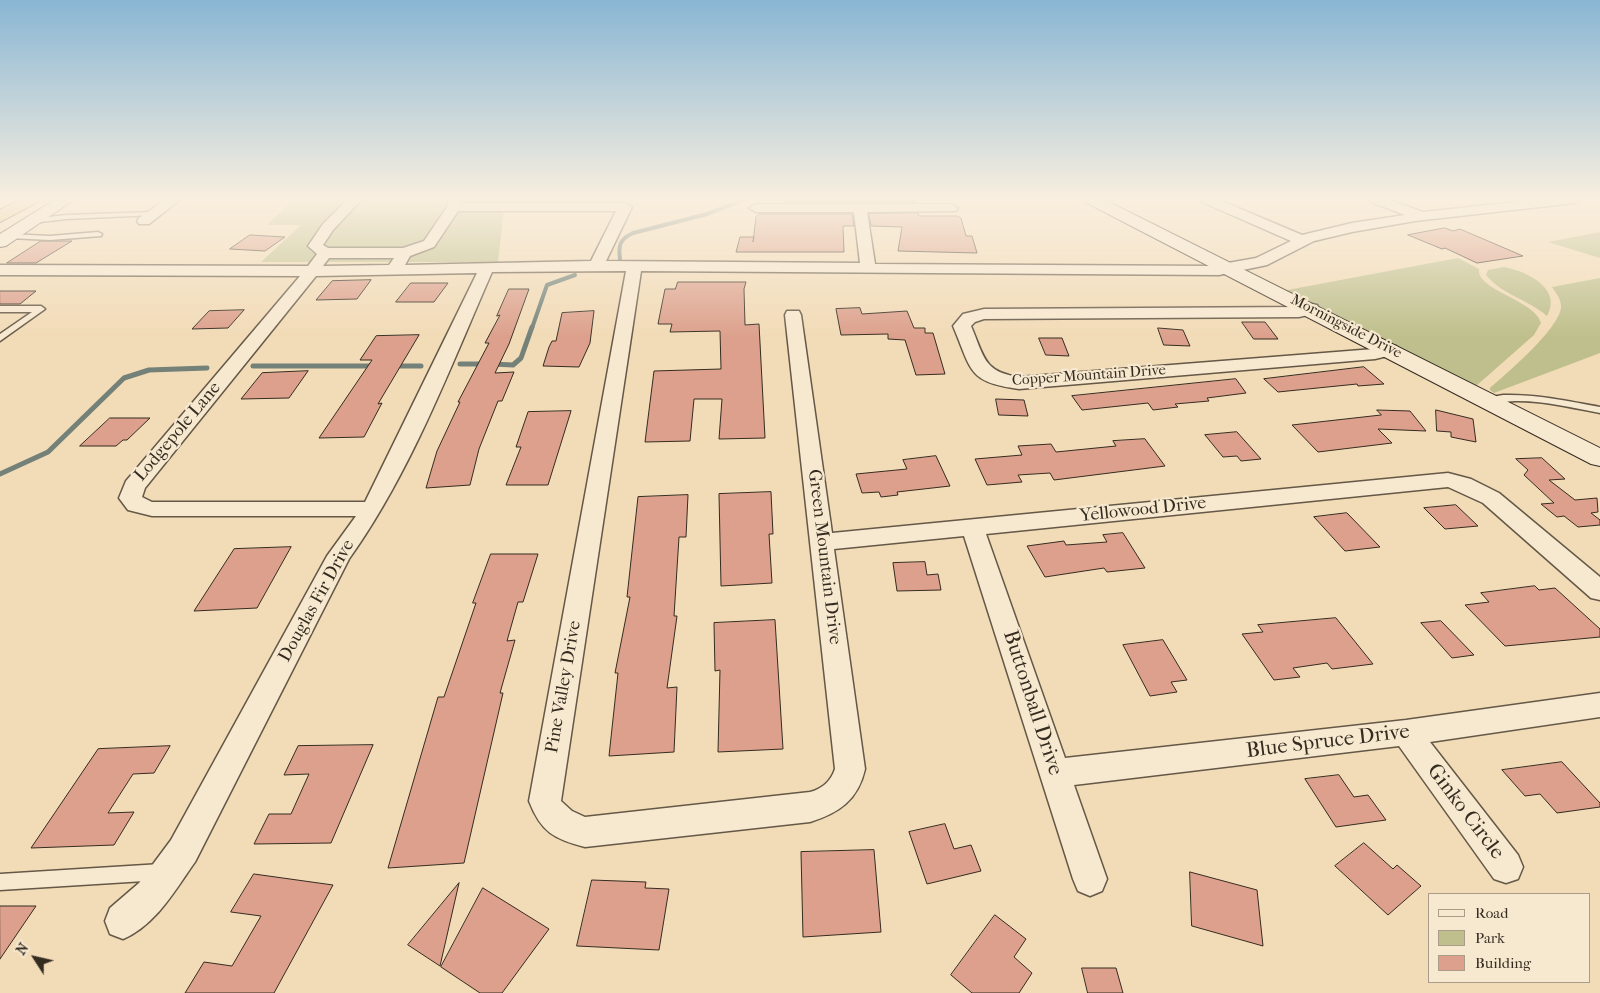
<!DOCTYPE html>
<html>
<head>
<meta charset="utf-8">
<style>
	body { margin:0 }
	#map { position:relative; width:1600px; height:993px; overflow:hidden; background:#f2dbb7; font-family:"IM FELL French Canon",serif }
	canvas { display:block }
	.legend { position:absolute; left:1428px; top:893px; width:162px; height:90px; box-sizing:border-box; background:#f7e8d0; border:1px solid #a99d8a; margin:0; padding:6px 9px; list-style:none; font-size:15px; color:#352c20 }
	.legend li { display:flex; align-items:center; gap:10px; height:25px }
	.legend b { width:25px; border:1px solid #a99d8a }
	.north { position:absolute; left:10px; top:933px; width:50px; height:50px; -webkit-text-stroke:4px #f7e8d0; paint-order:stroke; rotate:305deg; font-size:14px; font-weight:700; line-height:20px; text-align:center; color:#352c20 }
	.north::after { content:''; display:block; margin:auto; width:18px; height:22px; background:#352c20; clip-path:polygon(50% 0,100% 100%,50% 72%,0 100%) }
</style>
</head>
<body>
<div id="map">
<canvas width="1600" height="993"></canvas>
<ul class="legend">
<li><b style="height:6px;background:#f7e8d0"></b>Road</li>
<li><b style="height:14px;background:#bebf8c"></b>Park</li>
<li><b style="height:14px;background:#dca08c"></b>Building</li>
</ul>
<div class="north">N</div>
</div>
<script>
const c = document.querySelector('canvas').getContext('2d');
c.lineJoin = 'round';
function fillPath(path, color) { c.fillStyle = color; c.fill(path, 'evenodd'); }
function trace(path, color, width, dash) { c.strokeStyle = color; c.lineWidth = width; c.lineCap = dash ? 'butt' : 'round'; c.setLineDash(dash || []); c.stroke(path); }
function drawText(font, color, halo, rows, align = 'center') {
  c.font = font + ' "IM FELL French Canon",serif'; c.lineWidth = 4.5; c.setLineDash([]); c.textBaseline = 'middle'; c.strokeStyle = halo; c.fillStyle = color; for (const [text, x, y, turn = 0] of rows) {
    c.save(); c.translate(x, y); c.rotate((+turn || 0) * Math.PI / 180); c.textAlign = isNaN(turn) ? turn : align; if (halo) c.strokeText(text, 0, 0); c.fillText(text, 0, 0); c.restore();
  }
}
fillPath(new Path2D(`
	M294,199H505L498,262H261L301,225H267Z
	M1600,232V258L1548,242Z
	M1458,258L1479,269C1476,290 1535,300 1541,323L1534,335L1476,386L1282,291Z
	M1504,267C1527,271 1563,289 1547,316C1529,300 1501,294 1486,275L1488,270Z
	M1600,278V353L1494,393L1490,390V388C1506,374 1563,326 1561,305C1560,298 1556,293 1552,287Z`), '#bebf8c');
trace(new Path2D(`
	M620,259C618,245 620,239 633,233L707,214L746,199
	M532,328L547,285L575,275`), '#738179', 4);
trace(new Path2D(`
	M460,364H484
	M493,364L513,365L521,358L532,327
	M253,366H376
	M395,366H421
	M0,474L48,452L124,378L149,370L207,368`), '#738179', 5);
const building = new Path2D(`
	M786,199H915L916,202H786Z
	M918,213L919,216H957L961,218L966,236H972L977,253L898,251L902,227L871,226L869,214Z
	M759,214H852L854,226H843L844,252H736L740,237H754L753,242L756,217Z
	M1445,228L1453,231L1460,229L1523,256L1477,263L1445,248L1442,249L1408,235Z
	M250,235L285,237L265,251L230,249Z
	M41,241H72L36,263H7Z
	M371,280L357,299L316,300L332,281Z
	M678,282H746L744,289L745,325L759,324L765,438L719,439L722,399H694L690,441L645,442L654,371L721,369L720,331L670,332L672,324H658L665,289H675Z
	M411,283H448L434,302H396Z
	M509,289H529L509,344L495,373L514,372L502,401H498L479,449L470,485L426,488L437,451L460,402H458L489,343H485L500,315L497,316Z
	M0,291H36L20,304H0Z
	M860,308L862,314L907,311L914,328H925V333H933L945,374L916,375L905,340L888,339V334L841,335L836,309Z
	M244,310L228,328L192,329L209,311Z
	M594,311L590,343L579,367L543,366L549,347L552,341H556L562,313Z
	M1242,322H1265L1278,339H1254Z
	M1158,328L1183,330L1190,346L1164,345Z
	M419,335L378,404L382,403L364,437L319,438L372,360H360L376,336Z
	M1039,338H1062L1069,356L1046,355Z
	M1364,367L1384,384L1358,386L1357,384L1278,392L1264,379Z
	M308,371L289,398L241,399L262,373Z
	M1236,379L1246,393L1207,398L1209,401L1175,404L1178,407L1153,410L1148,403L1082,410L1072,396Z
	M996,399L1024,400L1028,416L999,415Z
	M1377,410L1410,411L1426,431L1378,429L1392,443L1318,452L1292,425L1381,415Z
	M1436,410L1473,419L1476,442L1451,437V432L1437,431Z
	M571,411L548,485H506L521,447H516L528,412Z
	M110,418H150L127,440H123L116,446H80Z
	M1237,432L1261,459L1241,461L1237,456L1223,457L1205,435Z
	M1145,439L1165,466L1054,480L1050,473L1018,475L1022,482L987,485L975,459L1022,455L1018,446L1051,444L1056,452L1116,446L1113,441Z
	M936,456L950,486L897,492L898,495L881,497L879,492L862,493L856,474L907,469L903,460Z
	M1542,458L1565,479L1549,480L1575,500L1597,498L1598,512L1591,513L1600,520V525L1578,527L1564,516L1557,517L1541,504L1554,503L1524,475L1528,470L1516,459Z
	M771,492L773,534H769L772,583L721,586L719,494Z
	M688,495L686,537H679L674,616H677L667,688L677,687L674,752L609,756L618,673H615L630,597H627L638,497Z
	M1456,505L1478,526L1445,529L1424,508Z
	M1347,513L1380,547L1345,551L1314,517Z
	M1123,533L1145,568L1107,572L1104,568L1045,577L1027,546L1064,541L1066,545L1107,542L1103,535Z
	M291,547L257,608L194,611L234,549Z
	M491,554H538L523,602H518L507,641L515,640L500,693H503L464,863L388,868L438,697H444L476,603H473Z
	M925,562L927,575L938,574L941,590L897,591L893,563Z
	M1535,586L1539,590L1555,588L1600,629V637L1505,646L1465,605L1489,602L1481,593Z
	M1336,618L1373,664L1332,669L1327,663L1293,668L1300,677L1274,680L1242,634L1263,632L1258,625Z
	M775,620L783,749L718,752L720,670L715,671L714,623Z
	M1441,621L1474,655L1452,658L1421,623Z
	M1163,640L1187,680L1171,682L1177,692L1150,696L1123,645Z
	M373,745L331,843L254,844L269,814H291L309,774L284,775L298,746Z
	M170,746L154,773L133,774L108,813L134,812L114,845L31,848L98,749Z
	M1562,762L1600,803V807L1557,813L1540,794L1525,796L1502,770Z
	M1339,775L1354,797L1368,795L1386,820L1336,827L1305,779Z
	M945,824L954,849L971,845L981,871L927,884L909,832Z
	M1364,843L1393,869L1397,865L1421,886L1388,915L1335,866Z
	M874,850L881,932L803,937L801,852Z
	M1190,872L1257,890L1263,946L1192,926Z
	M254,874L333,885L274,993H185L204,962L232,966L261,916L231,912Z
	M592,880L646,882L645,888L669,889L659,950L577,946Z
	M459,883L440,966L408,945Z
	M483,888L549,929L502,993H480L441,967Z
	M0,906H36L0,959Z
	M995,915L1026,939L1014,957L1032,973L1019,993H972L951,975Z
	M1082,968H1116L1123,993H1088Z`);
fillPath(building, '#dca08c');
trace(building, '#352c20', 1);
const lane = new Path2D(`
	M153,212L155,213V215L66,219L32,223L28,221L32,219L66,215Z
	M98,232L102,234L101,236L50,240L9,238L5,236L9,234L50,236Z
	M0,306H41L45,309L0,341V334L32,312H0Z
	M1503,395C1536,394 1568,401 1600,407V413C1573,408 1546,401 1518,401C1509,400 1491,406 1484,400L1486,398Z
	M161,864L167,866L170,872L167,878L161,880L0,890V874Z`);
const street = new Path2D(`
	M166,199H181L149,224H139L137,221L139,218Z
	M348,199H362L333,230L323,245L328,248H403L424,241L447,207L449,199H461V203H625L632,207L606,261L860,263L854,212H756L749,208L756,204H951L958,208L956,211L867,212L875,264L1211,266L1256,258L1291,241L1202,202L1201,199H1217L1302,235L1352,223L1405,215L1371,202L1370,199H1387L1423,212L1543,199H1582L1575,203L1415,221L1352,232L1314,241L1267,265L1219,275L641,271L561,801L572,811L585,817L810,792C822,789 831,781 835,769L785,315L787,311H799L801,315L832,533L1448,473L1471,479L1499,493L1600,577V600L1591,598L1483,503L1448,487L986,534L1065,758L1406,720L1600,693V717L1430,742L1518,855L1523,867L1518,879L1506,883L1494,879L1399,746L1074,785L1107,879L1102,891L1090,896L1078,891L1073,879L964,536L834,549L865,769C858,800 839,813 810,822L585,847C554,839 541,832 529,801L626,271L492,272C449,370 411,472 349,559L195,862C175,890 156,925 123,939L110,934L105,921L110,908L139,883L171,840L327,556L356,516H152L128,510L119,498L126,481L300,276L0,275V265L308,266L317,254L308,246L323,224ZM458,211H616L591,261L405,265L410,256L434,247ZM329,258H394L389,265L323,266ZM477,273L365,502H152L142,497L145,488L316,276Z
	M1311,304L1317,305L1319,309L1317,313L1299,317L984,319L975,322L971,326C984,356 983,372 1019,377L1374,349L1390,345L1396,346L1399,350L1396,354L1375,359L1019,389C967,382 972,370 953,326L963,314L984,309L1299,307Z`);
const secondary = new Path2D(`
	M56,199H75L6,246L0,247V234Z
	M1083,199H1103L1600,448V466L1591,464L1085,202Z`);
const highway = new Path2D(`
	M21,199H40L38,202L0,222V210Z`);
trace(lane, '#645846', 3);
trace(street, '#645846', 3);
trace(secondary, '#352c20', 2);
trace(highway, '#352c20', 2);
fillPath(lane, '#f7e8d0');
fillPath(street, '#f7e8d0');
fillPath(secondary, '#f7e8d0');
fillPath(highway, '#e9be7c');
const sky = c.createLinearGradient(0, 0, 0, 338);
sky.addColorStop(0, '#89b6d4');
sky.addColorStop(0.59, '#f9efdf');
sky.addColorStop(1, '#f9efdf00');
c.fillStyle = sky;
c.fillRect(0, 0, 1600, 338);
drawText('15px', '#352c20', '#f7e8d0', [
	["Morningside Drive",1346,327,27],
	["Copper Mountain Drive",1089,376,-4]
]);
drawText('18px', '#352c20', '#f7e8d0', [
	["Lodgepole Lane",178,432,-50],
	["Yellowood Drive",1143,510,-6],
	["Green Mountain Drive",824,557,83],
	["Douglas Fir Drive",317,601,-61],
	["Pine Valley Drive",564,687,-80]
]);
drawText('21px', '#352c20', '#f7e8d0', [
	["Buttonball Drive",1032,703,72],
	["Blue Spruce Drive",1328,742,-7],
	["Ginko Circle",1465,812,53]
]);
</script>
</body>
</html>
